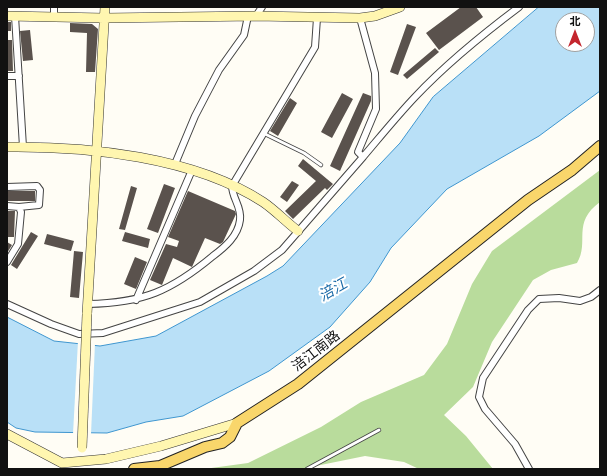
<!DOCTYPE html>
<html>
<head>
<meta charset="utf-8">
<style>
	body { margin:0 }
	#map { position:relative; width:607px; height:476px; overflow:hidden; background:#fffdf5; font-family:"Playfair Display","Noto Sans SC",serif }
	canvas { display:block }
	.frame { position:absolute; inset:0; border:8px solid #111; pointer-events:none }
	.north { position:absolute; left:555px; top:12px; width:40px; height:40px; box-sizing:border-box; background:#fff; border:1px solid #a0a0a0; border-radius:50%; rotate:0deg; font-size:11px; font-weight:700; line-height:16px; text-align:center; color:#111 }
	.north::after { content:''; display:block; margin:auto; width:14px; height:18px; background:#c4262e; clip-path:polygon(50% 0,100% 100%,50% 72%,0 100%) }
</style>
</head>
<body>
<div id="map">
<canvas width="607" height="476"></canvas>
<div class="frame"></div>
<div class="north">北</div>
</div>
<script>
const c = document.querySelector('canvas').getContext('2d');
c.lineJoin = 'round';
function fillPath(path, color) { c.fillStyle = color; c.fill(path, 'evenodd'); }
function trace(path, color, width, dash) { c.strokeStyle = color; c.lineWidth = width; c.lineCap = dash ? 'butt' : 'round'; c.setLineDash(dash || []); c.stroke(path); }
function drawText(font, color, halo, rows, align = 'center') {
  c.font = font + ' "Playfair Display","Noto Sans SC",serif'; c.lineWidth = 4; c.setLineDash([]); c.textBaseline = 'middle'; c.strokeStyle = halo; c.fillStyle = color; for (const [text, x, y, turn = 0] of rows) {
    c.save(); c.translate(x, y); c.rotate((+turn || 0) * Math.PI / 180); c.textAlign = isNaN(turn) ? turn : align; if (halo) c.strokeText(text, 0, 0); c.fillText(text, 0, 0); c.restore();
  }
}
fillPath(new Path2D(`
	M600,170V202C571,223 590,242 577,263L551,270L533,280L492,342L473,387L444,415L466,436L493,469H419L404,462L365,456L301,469H204L248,463L321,427L361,402L424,375L447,344L472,284L492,251Z`), '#b9dc9c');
const water = new Path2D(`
	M539,7H600V91L539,136L447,189L391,248L370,282L330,327L269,371L183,416L146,422L107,433L35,432L16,428L7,422V317L54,341L100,346L156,336L267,276L283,266L400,143L433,97ZM563,20H587V44H563Z`);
fillPath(water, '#b9e0f7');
trace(water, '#3f96cf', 1);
fillPath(new Path2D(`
	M78,341L95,343L91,434H73Z`), '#fffdf5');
fillPath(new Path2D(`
	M461,7H476L483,17L439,50L426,33Z
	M7,22H11V31H7Z
	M70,23L92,24L98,29L95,72H86L87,33L70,32Z
	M407,24L416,27L398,75L390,72Z
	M30,30L33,60L23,61L20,31Z
	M7,40H12L13,71H7Z
	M435,48L439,52L407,79L403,75Z
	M342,93L353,99L332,138L321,132Z
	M363,93L371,96V101L340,171L330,166Z
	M290,98L297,103L278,136L270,131Z
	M303,159L333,184L327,190L325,188L293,219L285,211L316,181L298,166Z
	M292,181L299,185L287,202L280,197Z
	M164,184L175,188L158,233L147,229Z
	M131,186L137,188L125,230L119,229Z
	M7,191H35V201H7Z
	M188,191L235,211L236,214L223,242L220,244L205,238L192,267L173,258L162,285L150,280L166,244L177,247L179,241L168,237Z
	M7,211H15L14,237H7Z
	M31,232L38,236L17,269L11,265Z
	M125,232L150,239L148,248L122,241Z
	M47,234L74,241L71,251L44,244Z
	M7,242L12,245L7,253Z
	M74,251L83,252L79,298L70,297Z
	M135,257L147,262L136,289L124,284Z`), '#5a524d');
const lane = new Path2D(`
	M263,133L304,153L321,165
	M307,469L379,430`);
const street = new Path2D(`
	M15,16L23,147
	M256,16L262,7
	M54,17V7
	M7,76H19
	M363,157C380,137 397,116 415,97C446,64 483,34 519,7
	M175,164L195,116L219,70L244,35L248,16
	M7,187L37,186L40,190L39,205L19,207
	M7,206L19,207L21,212L18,244L7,262
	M136,300L192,170
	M7,304L51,324L79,334L103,333L200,302L254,271L282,250L363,157L358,152L376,109L375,73L360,18
	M88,304C143,303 171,291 213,256C225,247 238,236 240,220C242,207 232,198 232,186L315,47L317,18
	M529,469L515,444L485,409L479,397L483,378L528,310L539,299L559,298L580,301L591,297L600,290`);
const secondary = new Path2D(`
	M7,16L104,18L256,16L360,18L375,16L400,7
	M7,147C88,146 194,157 263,202C275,210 286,222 298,231
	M87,314L105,7
	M7,434L62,463L106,459L161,446L237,423`);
const primary = new Path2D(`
	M134,469L160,466L205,447L222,443L230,437L237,423L298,384L528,200L572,170L600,146`);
trace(lane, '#444', 4.5);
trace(street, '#444', 8);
trace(secondary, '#333', 10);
trace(primary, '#222', 12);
trace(lane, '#fff', 3);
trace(street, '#fff', 6);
trace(secondary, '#fff6b0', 9);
trace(primary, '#f9d66b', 10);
const secondaryBridge = new Path2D(`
	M82,448L87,314`);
trace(secondaryBridge, '#333', 10, []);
trace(secondaryBridge, '#fff6b0', 9);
drawText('14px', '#111', '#fff', [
	["涪江南路",316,351,-38]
]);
drawText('italic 15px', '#1768a6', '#fff', [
	["涪江",333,290,-30]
]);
</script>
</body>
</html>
